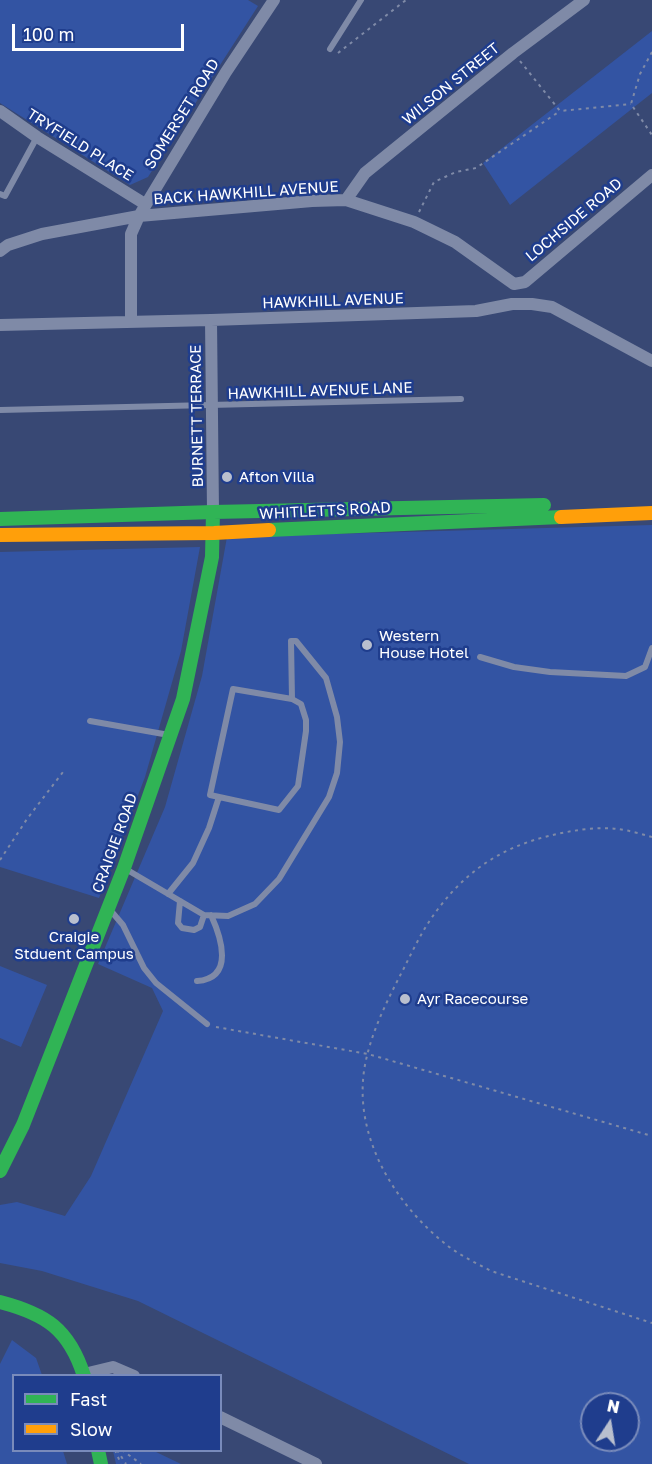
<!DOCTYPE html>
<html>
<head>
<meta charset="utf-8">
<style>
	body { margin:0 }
	#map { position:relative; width:652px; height:1464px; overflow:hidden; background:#384874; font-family:"Golos Text",sans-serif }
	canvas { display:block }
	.legend { position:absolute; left:12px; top:1374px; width:210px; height:78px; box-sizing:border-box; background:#1f3d8d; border:2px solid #798bbb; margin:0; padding:8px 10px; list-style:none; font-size:18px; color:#fff }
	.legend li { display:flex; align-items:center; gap:12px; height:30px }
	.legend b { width:30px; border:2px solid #798bbb }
	.north { position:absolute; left:580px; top:1392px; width:60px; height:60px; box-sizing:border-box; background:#1f3d8d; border:2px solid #798bbb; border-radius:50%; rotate:12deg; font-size:16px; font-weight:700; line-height:24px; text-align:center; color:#fff }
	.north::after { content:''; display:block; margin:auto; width:21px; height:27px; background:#b9bfce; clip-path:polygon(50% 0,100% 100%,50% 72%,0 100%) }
	.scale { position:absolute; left:12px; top:24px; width:172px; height:27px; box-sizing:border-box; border:3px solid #fff; border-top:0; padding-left:8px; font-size:18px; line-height:21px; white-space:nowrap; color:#fff; -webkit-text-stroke:4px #1f3d8d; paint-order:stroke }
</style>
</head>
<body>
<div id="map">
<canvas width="652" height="1464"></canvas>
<ul class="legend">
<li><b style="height:8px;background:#30b455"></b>Fast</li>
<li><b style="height:8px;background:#ff9f0a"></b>Slow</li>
</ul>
<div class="north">N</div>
<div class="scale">100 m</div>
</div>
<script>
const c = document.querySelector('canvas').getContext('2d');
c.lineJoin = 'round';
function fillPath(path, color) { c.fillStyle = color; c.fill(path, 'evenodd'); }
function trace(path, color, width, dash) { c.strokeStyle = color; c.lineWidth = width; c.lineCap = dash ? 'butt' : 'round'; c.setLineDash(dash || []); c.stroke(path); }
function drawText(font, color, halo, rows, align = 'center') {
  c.font = font + ' "Golos Text",sans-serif'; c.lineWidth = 5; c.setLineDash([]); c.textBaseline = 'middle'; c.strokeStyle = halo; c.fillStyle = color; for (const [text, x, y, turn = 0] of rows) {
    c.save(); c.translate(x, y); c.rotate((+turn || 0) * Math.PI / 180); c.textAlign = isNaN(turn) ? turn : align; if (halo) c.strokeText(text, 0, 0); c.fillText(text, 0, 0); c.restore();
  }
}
fillPath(new Path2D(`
	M0,0H248L258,6L148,177L130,185L0,103Z
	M652,31V93L510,205L483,163Z
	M652,525V1464H469L138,1301L42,1271L0,1263V1205L17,1202L65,1216L91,1176L163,1011L152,988L98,964L165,807L202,676L227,537ZM592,1404H628V1440H592Z
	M200,547L181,651L145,777L99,898L0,867V552Z
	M0,966L47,985L21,1047L0,1038Z
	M12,1340L36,1358L42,1375L14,1376V1450L63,1451L67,1464H0V1364Z
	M113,1451H154L181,1464H116Z`), '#3354a3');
trace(new Path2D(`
	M652,52L640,74L631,104L652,135
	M338,53L406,0
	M520,61L560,111L631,104
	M419,212L434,182L456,172L476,168L560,111
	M652,837C641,834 628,830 617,829C601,827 583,829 567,832C512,842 472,864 438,909C424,927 414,948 404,968C389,997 373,1028 366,1060C350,1132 393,1203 448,1246C461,1256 476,1263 491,1271L652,1323
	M0,860L27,819L63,772
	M216,1027L368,1054L652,1136
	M115,1450L121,1464
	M117,1450L126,1464
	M122,1450L141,1464`), '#7f8aa7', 2, [3, 4.5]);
trace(new Path2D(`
	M330,49L361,0
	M0,194L5,196L37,137
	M0,410L461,399
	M480,657L514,667L550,672L626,676L645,667L652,648
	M233,689L292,699L301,704L306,720V731L298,786L279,810L210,795Z
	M90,721L169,735
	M124,868L204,915L228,916L255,904L279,879L329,797L337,773L340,742L337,717L326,678L296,641H291L292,699
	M168,894L193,863L209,828L219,797
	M180,901L178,923L182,928L194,930L200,927L204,915
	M111,911L123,925L144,968L156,983L207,1024
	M197,981C235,978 221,937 211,915`), '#7f8aa7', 6);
trace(new Path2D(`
	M0,111L37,137L145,204
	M346,200L365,173L513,53L584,0
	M0,251L8,245L42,234L139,216L312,201L346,200L414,222L455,242L514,284L525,282L652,175
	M211,320L213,512
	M131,322V234L139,216L226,72L274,0
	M0,325L211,320L476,311L512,304H532L552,307L652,361
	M84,1374L113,1367L134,1376
	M220,1417L316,1464`), '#7f8aa7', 12);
trace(new Path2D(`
	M0,519L213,512L544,505
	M269,530L561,517
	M0,1171L23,1125L124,868L183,699L212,557L213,512
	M0,1302C46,1314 69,1329 84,1376
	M98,1450L101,1464`), '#30b455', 14);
trace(new Path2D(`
	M561,517L652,513
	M0,535L214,533L269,530`), '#ff9f0a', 14);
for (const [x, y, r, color] of [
	[227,477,6,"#b9bfce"],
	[367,645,6,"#b9bfce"],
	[74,919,6,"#b9bfce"],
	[405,999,6,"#b9bfce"]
]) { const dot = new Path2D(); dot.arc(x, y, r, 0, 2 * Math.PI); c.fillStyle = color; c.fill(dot); trace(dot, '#1f3d8d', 2); }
drawText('15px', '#fff', '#1f3d8d', [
	["WILSON STREET",451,84,-39],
	["SOMERSET ROAD",182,114,-58],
	["TRYFIELD PLACE",80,145,32],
	["BACK HAWKHILL AVENUE",246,193,-4],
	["LOCHSIDE ROAD",574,220,-40],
	["HAWKHILL AVENUE",333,301,-2],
	["HAWKHILL AVENUE LANE",320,391,-2],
	["BURNETT TERRACE",197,416,-91],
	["WHITLETTS ROAD",325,511,-3],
	["CRAIGIE ROAD",115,843,-70]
]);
drawText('15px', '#fff', '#1f3d8d', [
	["Afton Villa",239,477],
	["Western",379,636],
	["House Hotel",379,653],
	["Craigie",74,937,"center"],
	["Stduent Campus",74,954,"center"],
	["Ayr Racecourse",417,999]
], 'left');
</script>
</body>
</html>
